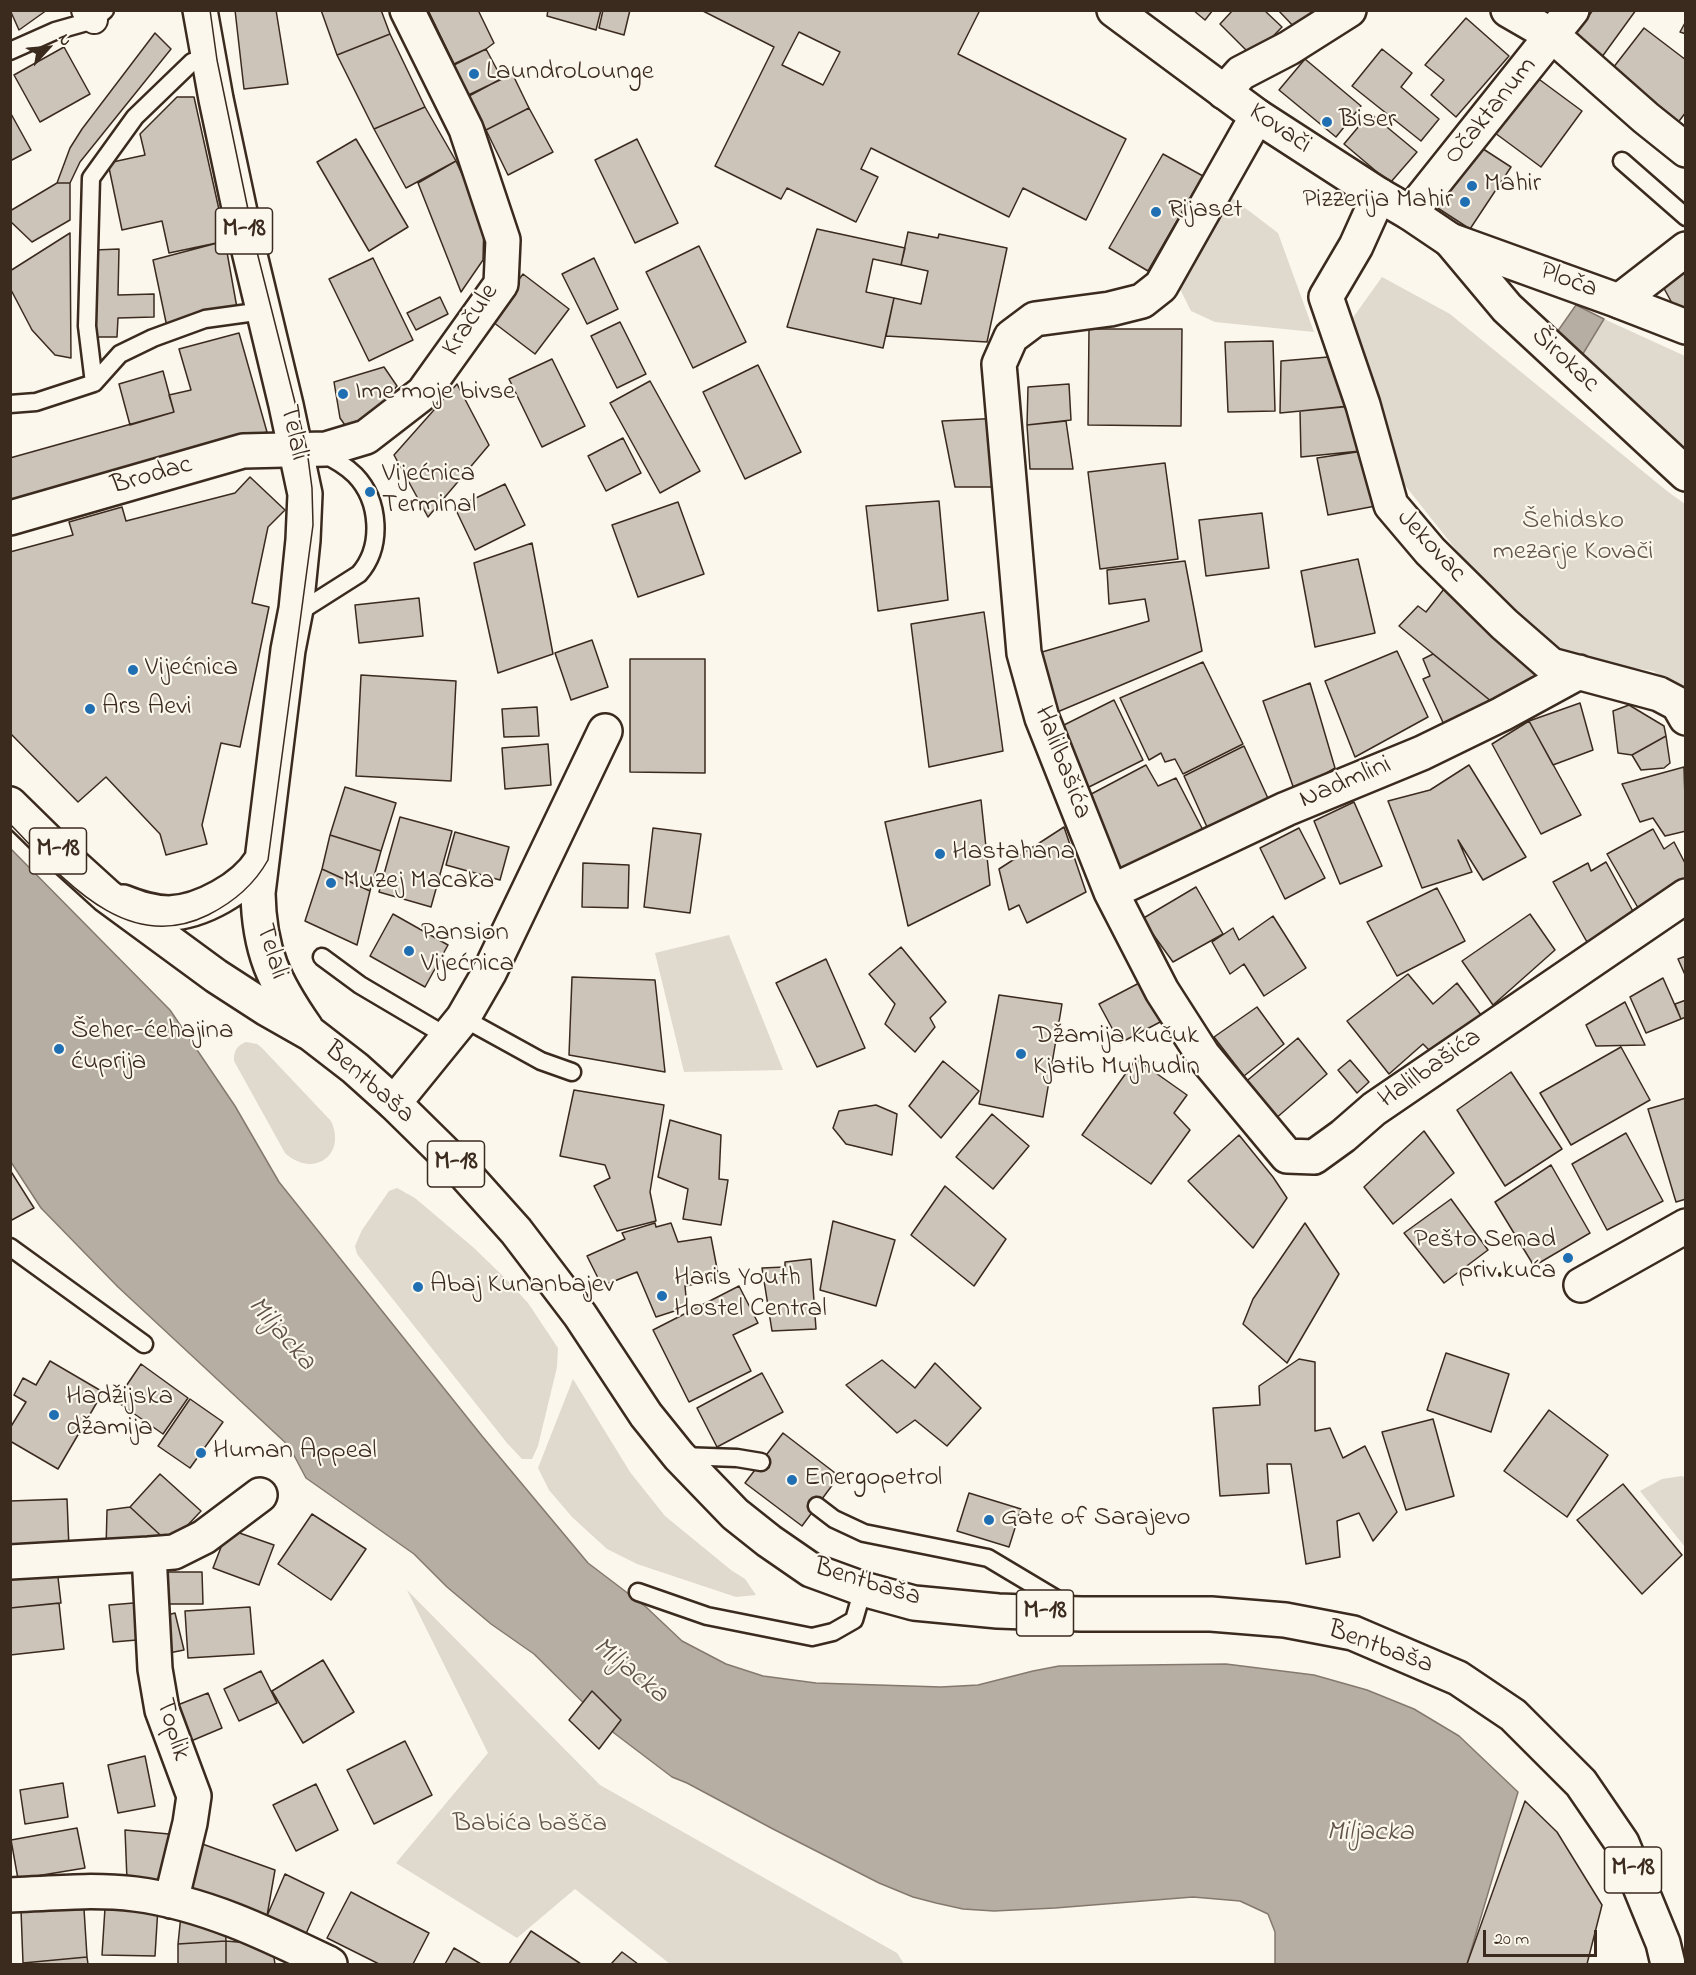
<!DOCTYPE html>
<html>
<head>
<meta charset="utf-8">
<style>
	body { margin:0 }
	#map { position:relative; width:1696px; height:1975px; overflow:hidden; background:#fbf7ec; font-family:"Indie Flower",sans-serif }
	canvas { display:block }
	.frame { position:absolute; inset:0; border:12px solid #3b2a1e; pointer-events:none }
	.north { position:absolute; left:18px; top:18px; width:60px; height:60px; -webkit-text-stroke:4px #fbf7ec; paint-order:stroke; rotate:64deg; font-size:16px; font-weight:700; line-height:24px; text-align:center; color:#3b2a1e }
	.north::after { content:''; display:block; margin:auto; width:21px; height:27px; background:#3b2a1e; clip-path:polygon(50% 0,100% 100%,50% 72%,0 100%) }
	.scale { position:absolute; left:1483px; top:1930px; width:114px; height:27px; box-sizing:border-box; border:3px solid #3b2a1e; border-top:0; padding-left:8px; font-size:18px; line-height:21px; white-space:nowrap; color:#3b2a1e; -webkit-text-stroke:4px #fbf7ec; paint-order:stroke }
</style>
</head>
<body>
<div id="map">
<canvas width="1696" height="1975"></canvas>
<div class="frame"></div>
<div class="north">N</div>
<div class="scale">20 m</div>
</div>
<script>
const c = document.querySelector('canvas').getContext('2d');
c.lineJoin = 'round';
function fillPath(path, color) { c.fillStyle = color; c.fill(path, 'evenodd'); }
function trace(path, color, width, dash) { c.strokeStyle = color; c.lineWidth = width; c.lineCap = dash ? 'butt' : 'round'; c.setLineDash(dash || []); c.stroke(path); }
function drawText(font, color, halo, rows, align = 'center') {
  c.font = font + ' "Indie Flower",sans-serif'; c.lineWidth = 4.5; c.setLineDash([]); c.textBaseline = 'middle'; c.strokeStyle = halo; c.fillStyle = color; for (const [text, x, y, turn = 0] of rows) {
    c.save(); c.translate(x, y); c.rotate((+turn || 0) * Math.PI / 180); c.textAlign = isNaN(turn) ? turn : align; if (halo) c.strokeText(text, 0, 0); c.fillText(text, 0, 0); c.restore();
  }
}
fillPath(new Path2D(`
	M1223,191L1278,233L1314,332L1215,322L1191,311L1176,281Z
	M1382,277L1450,314L1667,491L1685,504V698L1679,686L1653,671L1574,659L1499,604L1400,479L1352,319Z
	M1604,319L1685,356V449L1581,357Z
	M729,935L783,1070L684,1072L655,953Z
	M246,1042L257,1044L262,1048L331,1121C347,1155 313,1179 285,1153L234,1061C234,1051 236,1046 246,1042Z
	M397,1188L415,1198L474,1248L508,1281L528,1303L558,1348L557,1367L538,1446L532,1459H522L507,1443L357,1254L355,1246L362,1230L389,1191Z
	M573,1379L630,1472L665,1516L731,1570L745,1579L756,1595L736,1597L637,1564L607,1549L572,1517L549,1490L538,1468Z
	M1682,1476L1685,1478V1547L1640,1491L1662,1479Z
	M407,1590L600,1785L897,1953L904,1964H670L575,1889L517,1938L396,1863L488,1753Z`), '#dfd9ce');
const water = new Path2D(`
	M1576,305L1604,319L1581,357L1555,335Z
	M10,848L170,1010L235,1106L279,1182L482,1436L588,1563L646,1607L682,1641L726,1664L763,1676L816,1683L941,1687L978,1685L1033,1671L1059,1666L1226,1664L1314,1675L1367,1690L1414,1709L1459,1736L1518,1792L1467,1964H1275V1932L1268,1914L1240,1901L1193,1897L1055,1908L994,1911L963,1909L936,1903L913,1897L879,1883L773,1829L687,1783L672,1777L614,1733L534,1654L491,1624L447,1587L414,1554L306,1478L289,1446L118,1287L41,1208L11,1162Z`);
fillPath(water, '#b6aea2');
trace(water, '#85796d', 1.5);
const building = new Path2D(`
	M10,10H47L19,30Z
	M235,10H276L288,84L244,89Z
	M321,10H381L390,34L337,55Z
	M428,10H478L494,43L486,49L454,64Z
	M548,10H601L596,30L547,16Z
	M603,10H630L624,35L599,28Z
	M701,10H980L958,54L1126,139L1086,220L1023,188L1009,217L871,148L861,169L878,177L856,222L787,188L781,199L715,166L774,47ZM799,32L840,52L823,85L782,65Z
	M1193,10H1213L1205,20Z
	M1233,10H1264L1282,27L1253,57L1220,24Z
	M1278,10H1316L1297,30Z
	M1593,10H1636L1599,61L1571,40Z
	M1466,18L1509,56L1456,117L1431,95L1444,80L1425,65Z
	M1686,21V34L1680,32Z
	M1644,28L1686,60V112L1673,129L1606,77Z
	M155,33L171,49L80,162L70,183H57L70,148L82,129Z
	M390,34L425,107L374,129L337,55Z
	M64,47L90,94L40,122L14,75Z
	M486,49L502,79L460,99L446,69Z
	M1382,49L1412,73L1401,87L1439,119L1421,141L1352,86Z
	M1305,59L1361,106L1336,137L1279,90Z
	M512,73L529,108L486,130L469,96Z
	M1536,77L1582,111L1541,167L1495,133Z
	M177,97H194L226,241L169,253L162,221L122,230L108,163L145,155L140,134Z
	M425,107L456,161L406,188L374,129Z
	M529,108L553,152L508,175L486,130Z
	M10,112L31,150L10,161Z
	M1370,113L1417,152L1390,183L1344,144Z
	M356,139L408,227L369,251L317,162Z
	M637,139L678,223L635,243L595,160Z
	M1474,143L1511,167L1470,229L1433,205Z
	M1163,154L1203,176L1148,271L1109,248Z
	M456,161L484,223L483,260L461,292L418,183Z
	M57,183H70V220L32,242L10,221V211Z
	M817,229L905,248L901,265L873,259L866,292L894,298L883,348L787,327Z
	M908,232L938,238L939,234L1007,248L987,342L886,336L894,298L921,304L928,271L901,265Z
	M70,233V234L71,358L55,355L32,330L10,288V271Z
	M225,241L237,308L167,327L153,260Z
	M699,246L746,342L693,368L646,272Z
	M119,249L118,295L154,294V317L118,318L117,337H93L94,250Z
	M373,258L413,340L369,361L329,279Z
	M594,258L618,309L587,324L562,274Z
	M1686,269V308L1672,303L1661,283Z
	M523,274L569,309L535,354L489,319Z
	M440,297L448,314L416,330L407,313Z
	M620,322L646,374L617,388L591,336Z
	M1089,329H1182L1181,426L1088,425Z
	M239,333L267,432L10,502V458L174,412L169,395L191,390L179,349Z
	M1273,341L1275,411L1228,412L1225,342Z
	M1340,356L1353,406L1280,413L1281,361Z
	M552,359L585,426L542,447L509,379Z
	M758,365L801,452L745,479L703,392Z
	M384,367L397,386L363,425L347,428L340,418L334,382Z
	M163,371L174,412L130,425L119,384Z
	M650,381L700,471L660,493L610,403Z
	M457,384L489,445L428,517L394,455Z
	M1069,384L1071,420L1027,425L1028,387Z
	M1359,405L1370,450L1301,457L1300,411Z
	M1002,418L1005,487H955L942,421Z
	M1066,421L1073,469H1030L1027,425Z
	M623,438L641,473L606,491L588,456Z
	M1370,450L1381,505L1328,515L1317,458Z
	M1165,463L1178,559L1100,569L1088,472Z
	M250,477L285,510L268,527L252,603L269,607L240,747L221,743L202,825L207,844L166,855L160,834L106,777L78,802L10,733V552L73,535L69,522L122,507L126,521L235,493Z
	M505,484L525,525L475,550L455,508Z
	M939,501L948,600L878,611L866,506Z
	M678,502L704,574L638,597L612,525Z
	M1262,513L1269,568L1206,576L1199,520Z
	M532,543L553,654L498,673L474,563Z
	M1358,559L1375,633L1315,647L1301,571Z
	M1185,561L1202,651L1055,713L1042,652L1149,621L1145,599L1109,604L1107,570Z
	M1451,580L1545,676L1497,706L1399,626L1418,606L1426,612Z
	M419,598L423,636L359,643L355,605Z
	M984,612L1003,751L929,767L911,624Z
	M592,640L608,687L571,700L555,653Z
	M1397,651L1428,717L1355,757L1325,681Z
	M1433,654L1497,706L1446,729L1423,679L1430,676L1423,659Z
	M630,659H705V773L630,772Z
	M1203,662L1243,744L1183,774L1175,759L1165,762L1161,753L1149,760L1120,698Z
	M361,675L456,681L451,781L356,776Z
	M1310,683L1335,768L1295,792L1263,701Z
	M1114,700L1143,760L1087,788L1060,727Z
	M1580,703L1593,750L1553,765L1529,721Z
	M1629,705L1664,726L1666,736L1632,755L1618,753L1613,711Z
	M537,707L539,736L504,737L502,709Z
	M1529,721L1581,815L1541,834L1492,744Z
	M1666,736L1670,763L1664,768L1641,770L1632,755Z
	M548,744L551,785L505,789L502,748Z
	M1244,746L1272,807L1212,838L1184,776Z
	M1146,765L1158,786L1176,778L1205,834L1116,880L1080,800Z
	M1469,765L1526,857L1483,880L1458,840L1472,872L1422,888L1388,801L1430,790Z
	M1684,767L1686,831L1665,836L1653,818L1640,822L1622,784Z
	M345,787L396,803L381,851L330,835Z
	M981,800L990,885L908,926L885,822Z
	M1354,802L1382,866L1340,884L1314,821Z
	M400,817L452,831L431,907L379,892Z
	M1064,827L1086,892L1027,923L1019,905L1009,910L999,869Z
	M653,828L701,834L690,913L644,907Z
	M1299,828L1325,878L1285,899L1260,848Z
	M1653,829L1664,849L1674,842L1686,865V887L1641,913L1607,854Z
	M455,832L509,847L500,880L446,865Z
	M330,835L381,851L370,891L322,869Z
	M1606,862L1635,915L1587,942L1553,882L1588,863L1591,871Z
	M583,863L629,865L628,908L582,907Z
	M322,869L370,891L357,945L305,921Z
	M1196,887L1223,934L1173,962L1142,919Z
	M1437,888L1465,941L1397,976L1367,922Z
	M393,914L448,945L425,987L370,956Z
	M1530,914L1555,950L1493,1005L1462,961Z
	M1273,916L1306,968L1264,996L1244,964L1230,974L1212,942L1233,928L1239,940Z
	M901,947L946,1002L930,1018L935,1027L915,1052L885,1024L895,1004L869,974Z
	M1686,956V977L1678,959Z
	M826,959L865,1048L817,1067L776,983Z
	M1408,974L1433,1004L1457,983L1481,1015L1433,1054L1423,1044L1389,1074L1347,1021Z
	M572,977L655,980L665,1072L569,1055Z
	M1663,978L1681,1019L1646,1033L1630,997Z
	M1143,981L1164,1020L1120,1043L1099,1004Z
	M999,995L1062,1004L1043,1117L979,1104Z
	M1686,1000V1017L1681,1019L1675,1004Z
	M1625,1002L1645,1045L1596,1046L1586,1025Z
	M1257,1007L1284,1044L1244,1076L1214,1037Z
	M1298,1038L1327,1074L1267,1126L1237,1089Z
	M1621,1047L1650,1100L1571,1145L1540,1093Z
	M1136,1059L1187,1095L1174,1113L1190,1130L1151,1184L1082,1135Z
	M1350,1060L1369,1082L1357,1093L1338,1070Z
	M943,1061L979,1091L941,1138L909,1106Z
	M1511,1072L1562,1149L1505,1186L1457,1110Z
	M574,1090L664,1105L650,1192L656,1221L617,1231L594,1186L610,1178L605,1165L560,1156Z
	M1686,1098V1199L1676,1202L1648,1109Z
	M876,1105L897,1114L892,1155L846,1144L833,1128L839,1111Z
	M992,1114L1029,1146L993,1189L956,1157Z
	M670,1120L721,1135L719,1179L728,1180L721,1225L683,1219L688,1189L658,1177Z
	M1424,1131L1454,1173L1393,1224L1364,1187Z
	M1626,1133L1663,1201L1607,1230L1572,1164Z
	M1239,1135L1273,1177L1287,1198L1253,1248L1188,1181Z
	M1551,1165L1590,1233L1534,1266L1495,1202Z
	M10,1170L34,1208L10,1221Z
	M945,1186L1006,1239L974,1286L911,1235Z
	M1451,1199L1488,1250L1444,1283L1404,1233Z
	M833,1221L895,1240L876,1306L820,1290Z
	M655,1223L656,1227L671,1223L678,1242L711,1237L719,1279L685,1286L687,1307L656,1317L637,1272L602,1286L587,1256L625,1239L622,1233Z
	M1305,1223L1339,1274L1287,1363L1243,1324L1253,1299Z
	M811,1259L816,1329L772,1331L762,1268L785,1267V1262Z
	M739,1286L758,1323L733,1335L751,1371L689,1402L653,1330Z
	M1446,1353L1509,1374L1491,1432L1427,1410Z
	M1299,1359L1315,1362V1431L1330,1428L1343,1458L1365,1446L1397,1512L1373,1541L1359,1513L1337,1521L1340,1557L1306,1564L1291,1464H1267L1269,1493L1220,1496L1213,1408L1260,1405L1259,1386Z
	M882,1360L915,1388L935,1363L981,1408L947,1446L915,1420L897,1433L846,1385Z
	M50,1361L103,1392L58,1469L10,1441V1428L26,1402L14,1395L23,1378L36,1385Z
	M141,1364L188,1398L163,1434L116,1401Z
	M762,1373L783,1412L717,1447L697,1408Z
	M190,1399L223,1422L190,1468L158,1446Z
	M1549,1410L1608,1455L1567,1517L1504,1471Z
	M1433,1419L1454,1496L1406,1510L1382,1432Z
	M783,1433L839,1476L802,1526L745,1483Z
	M160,1474L201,1511L170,1544L130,1507Z
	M1623,1484L1682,1555L1642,1594L1577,1520Z
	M969,1493L1021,1509L1009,1547L957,1531Z
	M67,1499L69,1548L10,1551V1501Z
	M130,1507L170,1544L106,1550L107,1510Z
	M312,1514L366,1549L331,1600L278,1564Z
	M228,1529L274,1545L259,1585L213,1568Z
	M57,1569L61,1603L10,1608V1573Z
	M166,1572H202L203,1604H166Z
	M146,1602L149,1639L113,1642L109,1605Z
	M59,1603L64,1649L10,1655V1608Z
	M250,1607L254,1654L188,1658L185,1611Z
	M175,1613L184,1650L164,1654L156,1618Z
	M323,1660L354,1712L303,1743L272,1691Z
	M261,1671L277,1703L239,1721L224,1689Z
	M592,1691L621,1720L599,1749L569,1720Z
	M208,1693L222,1728L184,1744L170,1708Z
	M405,1741L432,1795L374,1824L347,1770Z
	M145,1756L155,1806L118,1813L108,1765Z
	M63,1783L68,1817L25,1824L20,1790Z
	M316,1784L338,1830L296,1851L273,1805Z
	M1525,1801L1557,1832L1602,1905L1587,1964H1467Z
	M77,1828L85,1868L18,1879L11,1840Z
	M125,1830L180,1835L168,1882L127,1880Z
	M194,1841L275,1870L267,1916L183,1893Z
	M285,1874L324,1893L305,1936L267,1916Z
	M351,1892L429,1933L413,1964H379L327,1938Z
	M158,1907L155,1956L102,1955L105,1908Z
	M84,1909L87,1957L23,1963L21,1910Z
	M181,1915L225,1923L226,1941L178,1944Z
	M531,1931L581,1964H509Z
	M226,1941L272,1945L275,1964H226Z
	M226,1941V1964H178V1944Z
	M454,1948L481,1964H445Z
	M622,1952L638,1964H611Z
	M87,1957L88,1964H23V1963Z`);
fillPath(building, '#ccc4b9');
trace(building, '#3b2a1e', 1.5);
const service = new Path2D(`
	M10,51L55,31L94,20L105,10
	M1622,161L1686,217
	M94,383L87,326L91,178L135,117L192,62L208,56
	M10,404L36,402L94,383L120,354L153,338L205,319L263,311
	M296,614L359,574C383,547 380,501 355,475C345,465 332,458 319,452
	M322,957L360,985L448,1037
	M463,1018L541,1061L572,1072
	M10,1247L144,1344
	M681,1456L737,1458L761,1462
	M817,1506L834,1519L864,1533L988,1558L1070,1607
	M638,1592L707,1616L812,1637L833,1632L854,1620L863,1589`);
const pedestrian = new Path2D(`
	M85,10L94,20`);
const minor = new Path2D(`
	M1508,10L1553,36L1646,118L1686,150
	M1224,92L1241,73L1289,48L1349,10
	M1257,116L1161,286L1142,301L1110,309L1035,319L1011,337L999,364L1024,653L1042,718L1111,892L1162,991L1203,1055L1287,1156L1314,1157L1343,1136L1374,1109L1686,896
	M1379,195L1356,246L1326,297L1363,405L1391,505L1430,551L1504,624L1551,665L1659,694L1678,704L1686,718
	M1410,213L1572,10
	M1450,240L1507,308L1686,474
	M1619,301L1686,249
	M10,518L243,451L326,449L366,437L423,393L501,284L503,240L466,129L407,10
	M1111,892L1286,809L1422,753L1502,714L1579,672
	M394,1103L463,1018L489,973L605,731
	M1581,1285L1686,1226
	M10,1562L149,1554
	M10,1895C52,1893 94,1889 135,1894C205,1903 268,1934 330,1964
	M171,1901L190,1823L194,1796L162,1710L155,1669L149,1554L174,1552L204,1537L260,1495`);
const tertiary = new Path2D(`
	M1114,10L1257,116L1379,195L1410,213L1450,240L1619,301L1686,327`);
const primary = new Path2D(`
	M200,10L216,99L243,226L286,405L305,494L303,540L296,609L288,650L258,893C259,951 274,982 306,1028
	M10,804L64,857L107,896L216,976L267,1009L311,1034L355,1068L394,1103L456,1164L516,1231L580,1315L646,1415L679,1456L735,1514L769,1541L811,1570L863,1589L914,1603L998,1611L1081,1614H1211L1285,1620L1353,1633L1458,1678L1513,1715L1581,1783L1622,1843L1663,1943L1668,1964
	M123,902C138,908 152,913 169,913C201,912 244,888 261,861`);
trace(service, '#3b2a1e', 21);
trace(pedestrian, '#3b2a1e', 30);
trace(minor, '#3b2a1e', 38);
trace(tertiary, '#3b2a1e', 38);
trace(primary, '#3b2a1e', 38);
trace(service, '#fbf7ec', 16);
trace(pedestrian, '#fbf7ec', 26);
trace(minor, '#fbf7ec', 33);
trace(tertiary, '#fbf7ec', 33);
trace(primary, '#fbf7ec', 33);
trace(new Path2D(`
	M10,824C62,877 125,956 208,915C234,902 254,885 268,860L313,525L312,488L307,450L256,248L217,60L210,10`), '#3b2a1e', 1.5);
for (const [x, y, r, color] of [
	[474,74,6,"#1f6fb2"],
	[1327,122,6,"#1f6fb2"],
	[1472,186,6,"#1f6fb2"],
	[1465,202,6,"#1f6fb2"],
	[1156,212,6,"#1f6fb2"],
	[343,394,6,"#1f6fb2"],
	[370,492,6,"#1f6fb2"],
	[133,670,6,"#1f6fb2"],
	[90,709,6,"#1f6fb2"],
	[940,854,6,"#1f6fb2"],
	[331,883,6,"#1f6fb2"],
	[409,951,6,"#1f6fb2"],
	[59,1049,6,"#1f6fb2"],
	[1021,1054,6,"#1f6fb2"],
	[1568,1258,6,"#1f6fb2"],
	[418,1287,6,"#1f6fb2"],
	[662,1296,6,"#1f6fb2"],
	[54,1415,6,"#1f6fb2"],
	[201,1453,6,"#1f6fb2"],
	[792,1480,6,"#1f6fb2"],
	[989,1520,6,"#1f6fb2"]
]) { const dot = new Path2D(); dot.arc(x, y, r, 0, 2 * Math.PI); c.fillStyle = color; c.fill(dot); trace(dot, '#fbf7ec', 2); }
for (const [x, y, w] of [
	[244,231,57],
	[58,851,57],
	[456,1164,57],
	[1045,1613,57],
	[1633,1870,57]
]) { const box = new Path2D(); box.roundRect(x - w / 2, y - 23, w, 46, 4.5); c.fillStyle = '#fbf7ec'; c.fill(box); trace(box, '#3b2a1e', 1.5); }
drawText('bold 26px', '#3b2a1e', null, [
	["M-18",244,231],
	["M-18",58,851],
	["M-18",456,1164],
	["M-18",1045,1613],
	["M-18",1633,1870]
]);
drawText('27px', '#3b2a1e', '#fbf7ec', [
	["LaundroLounge",486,74],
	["Biser",1339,122],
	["Mahir",1484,186],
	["Pizzerija Mahir",1453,202,"right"],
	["Rijaset",1168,212],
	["Ime moje bivse",355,394],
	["Vijećnica",382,476],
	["Terminal",382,507],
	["Vijećnica",145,670],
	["Ars Aevi",102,709],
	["Hastahana",952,854],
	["Muzej Macaka",343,883],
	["Pansion",421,935],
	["Vijećnica",421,966],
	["Šeher-ćehajina",71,1033],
	["ćuprija",71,1064],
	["Džamija Kučuk",1033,1038],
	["Kjatib Mujhudin",1033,1069],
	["Pešto Senad",1556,1242,"right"],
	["priv.kuća",1556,1273,"right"],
	["Haris Youth",674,1280],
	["Hostel Central",674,1311],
	["Abaj Kunanbajev",430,1287],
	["Hadžijska",66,1399],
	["džamija",66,1430],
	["Human Appeal",213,1453],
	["Energopetrol",804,1480],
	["Gate of Sarajevo",1001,1520]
], 'left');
drawText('27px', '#3b2a1e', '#fbf7ec', [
	["Očaktanum",1492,112,-51],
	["Kovači",1279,130,34],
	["Ploča",1568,282,20],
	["Kračule",472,321,-57],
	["Širokac",1564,361,43],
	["Telali",292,433,78],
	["Brodac",152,477,-16],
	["Jekovac",1430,547,47],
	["Halilbašića",1061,763,69],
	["Nadmlini",1346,784,-23],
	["Telali",270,952,73],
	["Halilbašića",1431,1070,-35],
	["Bentbaša",368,1084,41],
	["Bentbaša",867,1584,17],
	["Bentbaša",1380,1649,20],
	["Toplik",171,1730,73]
]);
drawText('27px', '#64564a', '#fbf7ec', [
	["Šehidsko",1573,523],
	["mezarje Kovači",1573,554],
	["Babića bašča",530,1826]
]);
drawText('italic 28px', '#605246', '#fbf7ec', [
	["Miljacka",280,1335,49],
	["Miljacka",629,1672,39],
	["Miljacka",1370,1834]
]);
</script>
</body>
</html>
